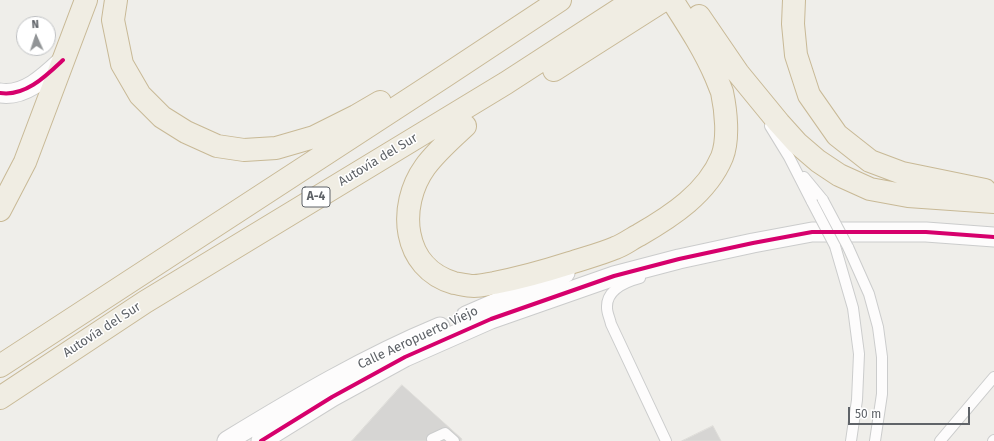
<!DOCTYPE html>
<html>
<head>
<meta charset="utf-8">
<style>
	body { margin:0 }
	#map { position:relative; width:994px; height:441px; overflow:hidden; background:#efeeea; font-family:"Fira Sans",sans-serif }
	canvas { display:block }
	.north { position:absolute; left:16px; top:16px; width:40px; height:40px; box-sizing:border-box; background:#fff; border:1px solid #bfc1c3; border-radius:50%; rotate:357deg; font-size:11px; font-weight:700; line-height:16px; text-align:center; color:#5f6368 }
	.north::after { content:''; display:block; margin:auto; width:14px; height:18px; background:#919496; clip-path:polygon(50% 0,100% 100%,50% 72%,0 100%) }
	.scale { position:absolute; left:848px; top:407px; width:122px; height:18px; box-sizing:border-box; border:2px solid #5f6368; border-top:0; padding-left:5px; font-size:12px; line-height:14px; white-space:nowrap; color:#5f6368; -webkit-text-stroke:3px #fff; paint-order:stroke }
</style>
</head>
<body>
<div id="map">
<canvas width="994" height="441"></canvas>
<div class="north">N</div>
<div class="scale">50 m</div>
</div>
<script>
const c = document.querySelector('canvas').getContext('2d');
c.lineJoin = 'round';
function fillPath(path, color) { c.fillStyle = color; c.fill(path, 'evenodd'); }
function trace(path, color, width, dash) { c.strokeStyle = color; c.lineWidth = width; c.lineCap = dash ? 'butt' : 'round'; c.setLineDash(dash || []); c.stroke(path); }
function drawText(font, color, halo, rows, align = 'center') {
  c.font = font + ' "Fira Sans",sans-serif'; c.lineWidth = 3; c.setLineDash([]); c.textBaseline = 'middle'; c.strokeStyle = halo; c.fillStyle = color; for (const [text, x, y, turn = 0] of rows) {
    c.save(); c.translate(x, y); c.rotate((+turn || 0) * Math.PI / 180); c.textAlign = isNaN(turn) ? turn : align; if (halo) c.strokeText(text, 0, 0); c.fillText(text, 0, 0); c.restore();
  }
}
const building = new Path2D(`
	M402,385L462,439L461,441H352Z
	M713,426L721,441H682Z`);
fillPath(building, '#d6d5d3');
trace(building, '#deddd9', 1);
const lane = new Path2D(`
	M770,126L789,157L812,202
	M804,177L823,200
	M835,246L853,308L859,354L857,400L851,441
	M848,247L869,294L878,327L882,357V394L875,441
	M640,278C625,282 606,290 607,308C607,313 610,319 611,324L666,441
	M432,439L445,433L454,441
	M940,441L994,377
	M993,441L994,440`);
const street = new Path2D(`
	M0,93C25,97 46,76 63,60
	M466,316L565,273
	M227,441C296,399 365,358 440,327
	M261,441L332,397L405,357L491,319L614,276L679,259L753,243L812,232H926L994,237`);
const highway = new Path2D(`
	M116,0L113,20L122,64L140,95L162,117L186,132L217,146L244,150L276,148L314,137L356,116L380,102
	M794,0L793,24L796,55L809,95L837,135L870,161L902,173L985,190
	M699,16L738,73L779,123L797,143L818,161L839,175L870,189L908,196L994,202
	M554,70L664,0
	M465,126C451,139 436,152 425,167C397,206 402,268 454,283C460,284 468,286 474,286C481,286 488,284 494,283C520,278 545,271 570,263C585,258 601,254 615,248C624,245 631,239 639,235C672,216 707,193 722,157C729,139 726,111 722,92C720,87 718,82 716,77C704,49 688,25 672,0
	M0,210L25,162L86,0
	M0,366L445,76L560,0
	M0,398L145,302L506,83L634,0`);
trace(lane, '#cbcccc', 12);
trace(street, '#cbcccc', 21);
trace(highway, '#c8b996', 24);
trace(lane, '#fdfcfc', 10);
trace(street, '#fdfcfc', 19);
trace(highway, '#f0ede3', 22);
const laneBridge = new Path2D(`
	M823,200L848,247
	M812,202L835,246`);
trace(laneBridge, '#cbcccc', 12, []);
trace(laneBridge, '#fdfcfc', 10);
trace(new Path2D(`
	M0,93C25,97 46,76 63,60
	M261,441L332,397L405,357L491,319L614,276L679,259L753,243L812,232H926L994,237`), '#d6006c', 4);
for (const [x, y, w] of [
	[316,197,28]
]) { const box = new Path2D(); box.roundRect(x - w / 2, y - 10, w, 20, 3); c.fillStyle = '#fff'; c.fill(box); trace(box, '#5f6368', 1); }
drawText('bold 12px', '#5f6368', null, [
	["A-4",316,197]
]);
drawText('13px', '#5f6368', '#fff', [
	["Autovía del Sur",378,160,-31],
	["Autovía del Sur",102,330,-33],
	["Calle Aeropuerto Viejo",418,338,-25]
]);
</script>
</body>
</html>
